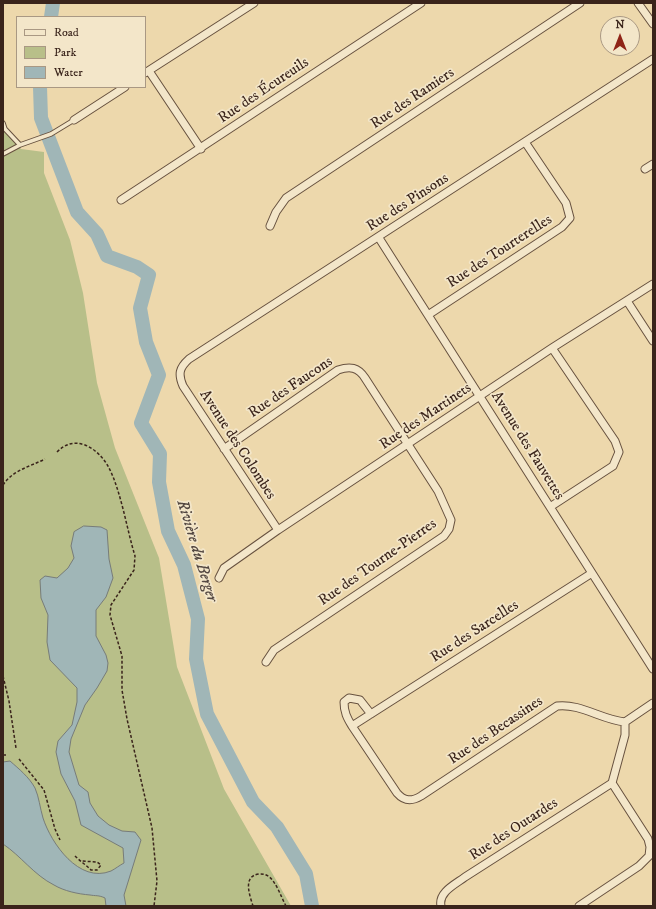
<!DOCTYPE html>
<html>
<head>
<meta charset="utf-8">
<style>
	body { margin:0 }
	#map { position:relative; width:656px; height:909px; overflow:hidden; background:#edd8ac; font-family:"IM FELL DW Pica",serif }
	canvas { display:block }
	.frame { position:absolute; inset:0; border:4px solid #3a241b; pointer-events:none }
	.legend { position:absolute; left:16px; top:16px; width:130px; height:72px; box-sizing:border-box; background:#f3e6c9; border:1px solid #a99883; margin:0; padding:5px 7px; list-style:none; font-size:12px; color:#3a241b }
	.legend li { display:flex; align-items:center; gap:8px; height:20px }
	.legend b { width:20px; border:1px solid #a99883 }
	.north { position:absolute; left:600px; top:16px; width:40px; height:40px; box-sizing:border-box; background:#f3e6c9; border:1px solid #a99883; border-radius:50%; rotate:0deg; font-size:11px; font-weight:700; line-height:16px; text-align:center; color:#3a241b }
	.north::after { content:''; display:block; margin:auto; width:14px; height:18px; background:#8f2418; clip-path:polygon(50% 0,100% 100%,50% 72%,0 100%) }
</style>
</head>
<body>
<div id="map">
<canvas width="656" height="909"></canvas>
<div class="frame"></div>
<ul class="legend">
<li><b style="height:5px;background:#f3e6c9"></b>Road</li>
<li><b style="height:11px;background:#b8bf89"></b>Park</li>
<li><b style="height:11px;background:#a0b6b7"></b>Water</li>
</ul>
<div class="north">N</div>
</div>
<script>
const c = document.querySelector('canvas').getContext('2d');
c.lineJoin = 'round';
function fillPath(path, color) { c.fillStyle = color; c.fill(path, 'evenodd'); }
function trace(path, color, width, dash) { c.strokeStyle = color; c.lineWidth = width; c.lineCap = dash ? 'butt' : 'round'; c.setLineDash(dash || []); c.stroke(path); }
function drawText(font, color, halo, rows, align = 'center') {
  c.font = font + ' "IM FELL DW Pica",serif'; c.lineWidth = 3.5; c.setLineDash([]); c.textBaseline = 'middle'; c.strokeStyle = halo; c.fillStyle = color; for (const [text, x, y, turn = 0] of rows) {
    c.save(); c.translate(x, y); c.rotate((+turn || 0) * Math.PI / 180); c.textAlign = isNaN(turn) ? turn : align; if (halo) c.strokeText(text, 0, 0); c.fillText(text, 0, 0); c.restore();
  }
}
fillPath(new Path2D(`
	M3,123L21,149L44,152V173L70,240L83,293L97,383L115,448L159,558L177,667L224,789L291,906H3Z`), '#b8bf89');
const water = new Path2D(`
	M84,526L101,527L107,530L109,559L113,578L106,597L96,610V636L106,655L108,663L107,671L97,688L85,705L71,739L69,752L79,785L88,792L90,803L98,816L109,825L122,831L135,832L141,840L124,895L126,906H106L105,898C99,895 95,896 90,895C78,894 64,891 54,885C34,875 21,856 3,844V762L10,761C19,769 29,777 35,788C39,797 40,808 43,818C51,843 79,884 111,871C115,869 120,865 124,863L123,848L81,825L75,801L61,774L56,752L58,741L72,725L77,702V688L50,660L47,642L48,615L41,598L40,580L45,576L57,578L68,568L74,558L71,546L74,532Z`);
fillPath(water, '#a0b6b7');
trace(water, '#777c79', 1);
trace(new Path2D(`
	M51,17L53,3
	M40,87L41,118L77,212L97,234L107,256L137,267L149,275L140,308L146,342L159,375L141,423L160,454L159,482L168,531L184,565L198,619L196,659L207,714L253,802L277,827L306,874L312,906`), '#a0b6b7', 14);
const service = new Path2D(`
	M3,123L5,129L20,145
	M3,154L20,145L51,134L74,120`);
const minor = new Path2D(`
	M638,3L653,24
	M149,71L201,149
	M145,73L254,3
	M74,120L125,87
	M645,169L653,164
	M121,200L421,3
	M270,226L276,212L286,198L580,3
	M379,238L653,669
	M627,301L653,341
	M428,315L562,227L570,218L566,203L525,142
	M224,449L338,370C350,366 358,367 365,378L438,491L451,520L449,529L444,536L274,650L266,662
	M550,507L613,466L619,452L615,441L552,348
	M278,530L183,386C178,374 179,368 189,359L653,59
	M592,573L352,726L397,793C404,801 411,802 421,796L557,706C580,703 602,720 625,722
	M219,578L224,568L278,530L552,348L653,284
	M625,722L653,703
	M352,726C347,718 344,712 344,702L349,698L360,700L371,714
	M441,906C438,892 456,884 465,877L612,783
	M579,906L639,866L649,856L650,847L648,839L612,783L625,735V722`);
trace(service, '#67513f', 5.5);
trace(minor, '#67513f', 9);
trace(new Path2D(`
	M57,452C65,444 74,441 85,445C95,449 104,458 109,468C121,491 127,530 135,556L134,570L111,605L110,615L122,656V690L127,719L152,828L157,881L154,906
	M3,485C13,470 29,467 45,459
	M3,676L9,701L16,748
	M3,755H7
	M19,759L44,790L55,829L60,840
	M75,856C80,861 86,865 91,870H97L101,865L97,862L81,861
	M253,906C250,896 242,876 259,874C262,874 265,874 268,876C276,881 281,897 286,906`), '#3a241b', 1.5, [3, 2]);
trace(service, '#f3e6c9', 3.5);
trace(minor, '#f3e6c9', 7);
drawText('15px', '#3a241b', '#f3e6c9', [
	["Rue des Écureuils",264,91,-34],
	["Rue des Ramiers",413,99,-34],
	["Rue des Pinsons",408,203,-33],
	["Rue des Tourterelles",500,252,-33],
	["Rue des Faucons",291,388,-34],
	["Rue des Martinets",426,417,-34],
	["Avenue des Colombes",237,445,57],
	["Avenue des Fauvettes",527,446,58],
	["Rue des Tourne-Pierres",378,563,-35],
	["Rue des Sarcelles",475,632,-33],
	["Rue des Becassines",496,731,-34],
	["Rue des Outardes",514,830,-33]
]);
drawText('italic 16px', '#544842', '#f3e6c9', [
	["Rivière du Berger",196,551,73]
]);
</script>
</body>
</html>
